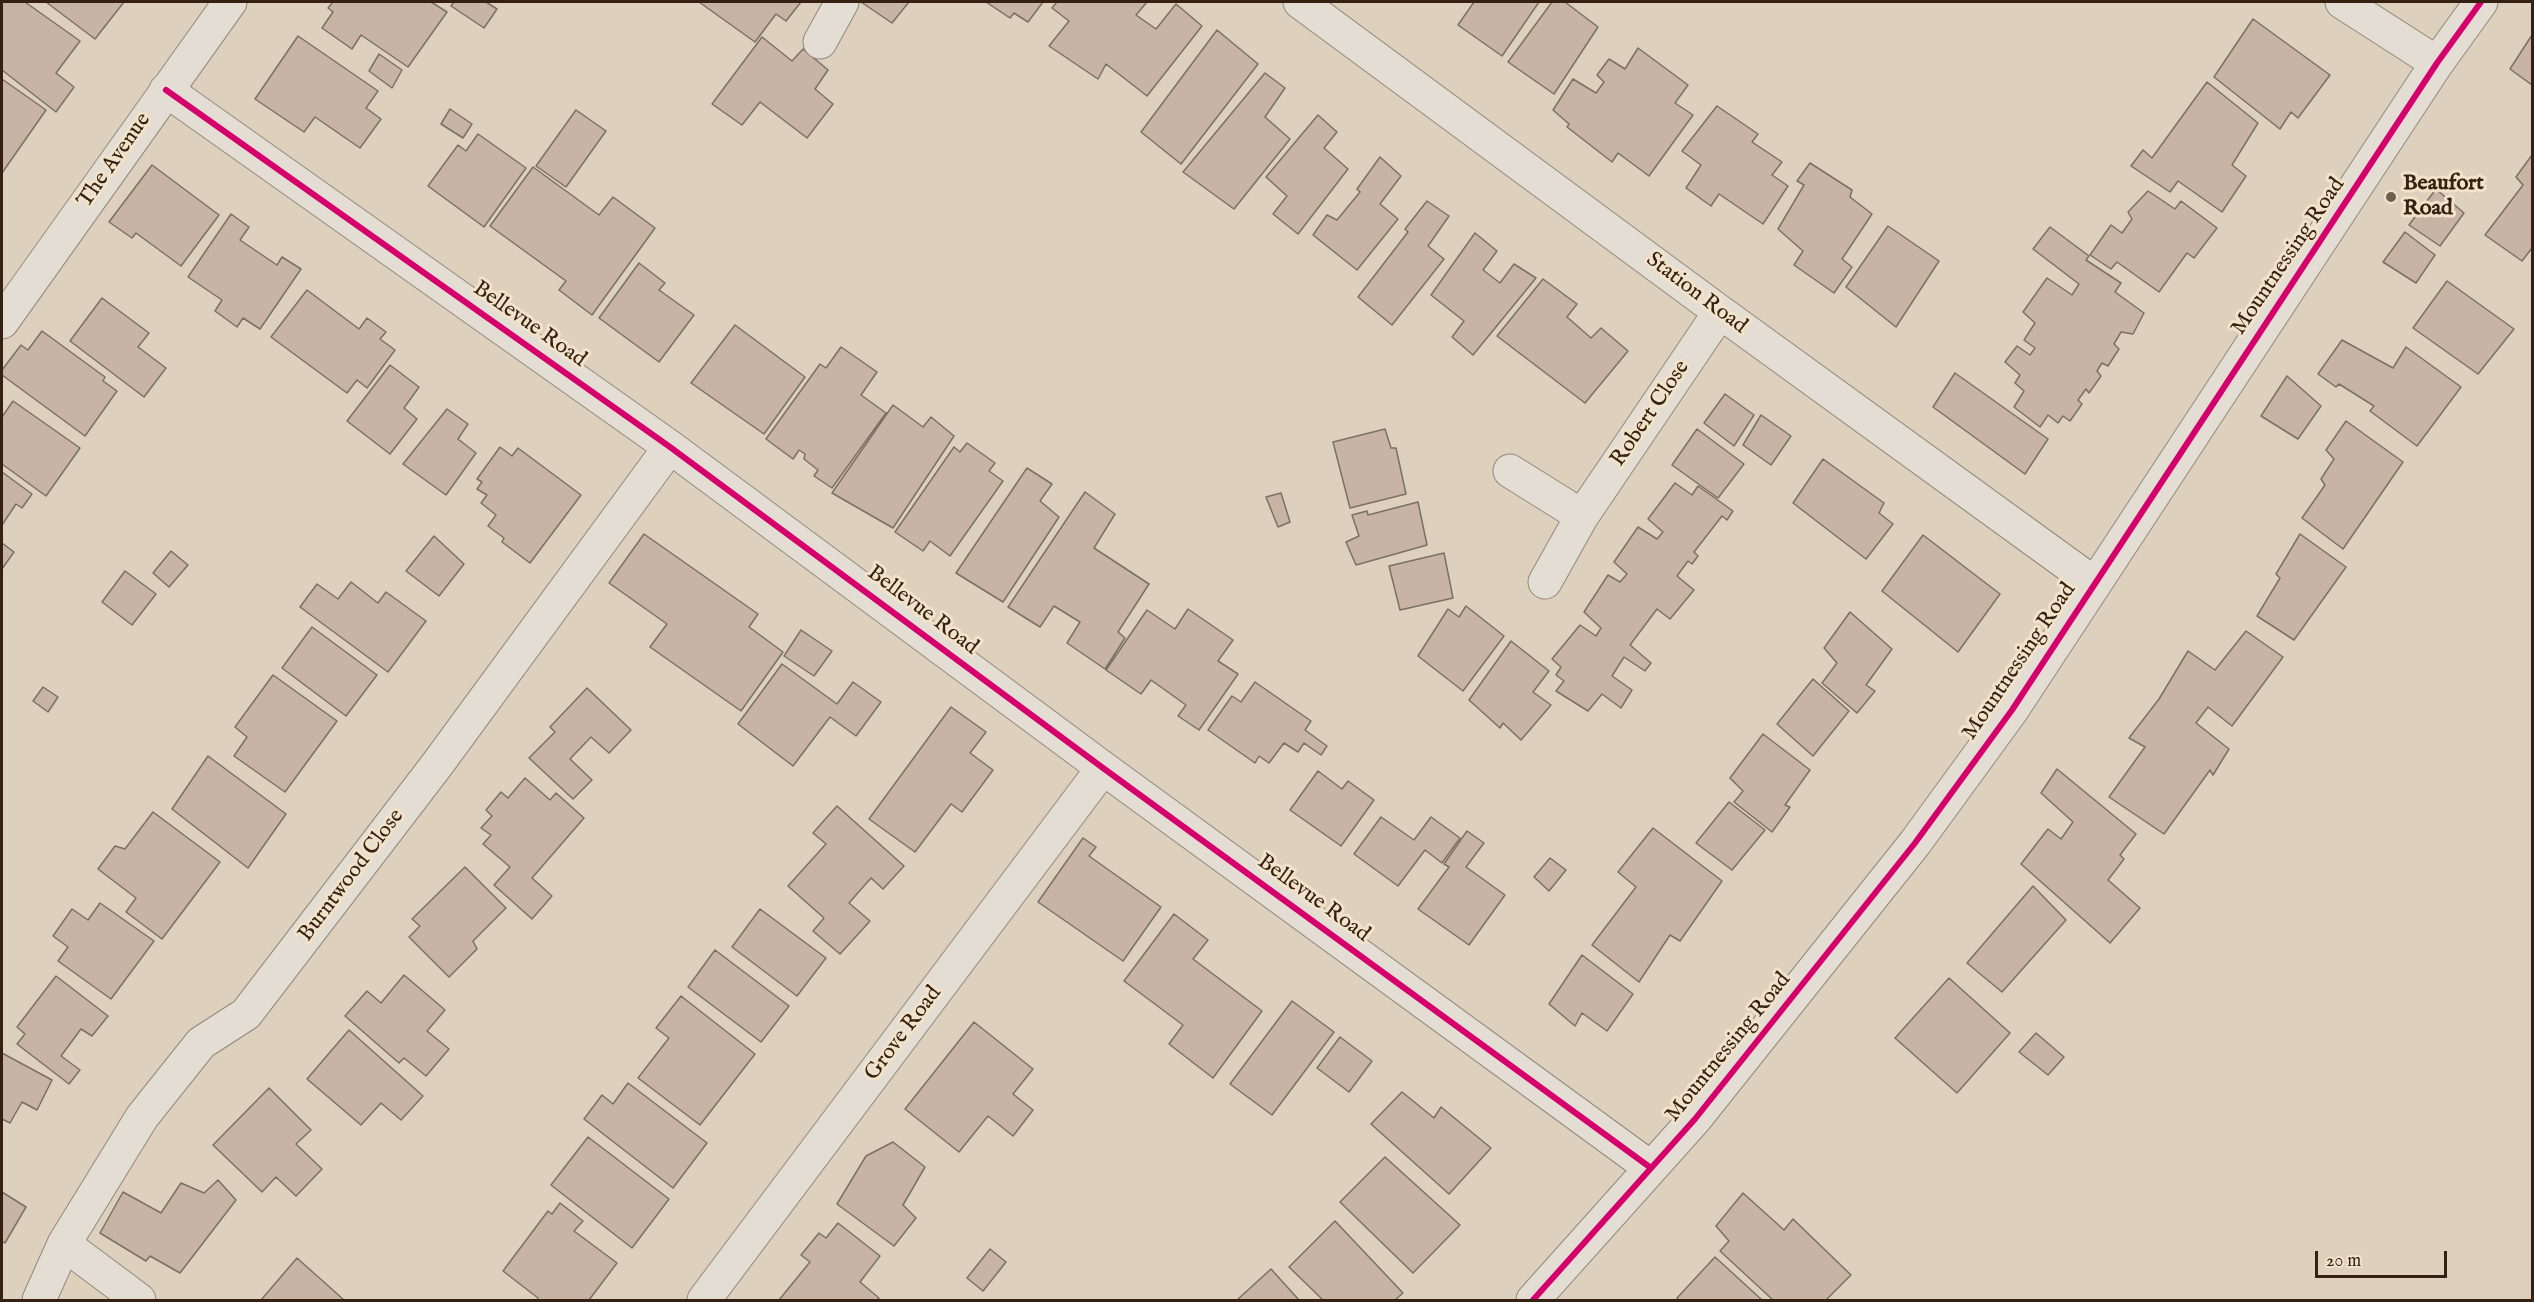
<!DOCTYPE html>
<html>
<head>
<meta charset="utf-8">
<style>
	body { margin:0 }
	#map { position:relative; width:2534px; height:1302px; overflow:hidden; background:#ddd0bc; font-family:"IM FELL English",serif }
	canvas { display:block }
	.frame { position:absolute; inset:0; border:3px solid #352011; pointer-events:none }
	.scale { position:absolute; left:2315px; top:1251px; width:132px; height:27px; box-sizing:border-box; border:3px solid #352011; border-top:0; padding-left:8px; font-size:18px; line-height:21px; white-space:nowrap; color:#352011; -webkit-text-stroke:4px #f1e2ca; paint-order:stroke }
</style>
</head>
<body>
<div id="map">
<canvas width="2534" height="1302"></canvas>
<div class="frame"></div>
<div class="scale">20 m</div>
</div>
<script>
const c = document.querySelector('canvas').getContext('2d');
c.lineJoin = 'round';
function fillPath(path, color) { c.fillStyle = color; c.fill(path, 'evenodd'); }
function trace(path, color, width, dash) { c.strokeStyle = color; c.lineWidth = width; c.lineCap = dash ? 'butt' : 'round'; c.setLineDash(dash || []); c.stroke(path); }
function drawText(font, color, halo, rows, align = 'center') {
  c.font = font + ' "IM FELL English",serif'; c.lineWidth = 6; c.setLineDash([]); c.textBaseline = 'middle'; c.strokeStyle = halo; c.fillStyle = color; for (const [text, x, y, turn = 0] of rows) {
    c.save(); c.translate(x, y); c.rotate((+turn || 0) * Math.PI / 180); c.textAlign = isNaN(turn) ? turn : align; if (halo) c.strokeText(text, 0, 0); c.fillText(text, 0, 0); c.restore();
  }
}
const building = new Path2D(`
	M2,2H25L80,41L56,73L74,87L56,112L2,70Z
	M46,2H124L95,39Z
	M333,2H431L447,12L408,67L361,35L352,49L322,28L333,12L328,8Z
	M454,2H486L497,9L484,28L451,6Z
	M699,2H801L786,21L776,14L755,42Z
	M861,2H909L892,23Z
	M986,2H1043L1028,22L1014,13L1010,18Z
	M1057,2H1147L1136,15L1156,29L1176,4L1202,26L1147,96L1106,64L1098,79L1049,46L1069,21L1052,8Z
	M1474,2H1539L1502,56L1458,25Z
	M1552,2H1565L1598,27L1554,94L1508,62Z
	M2253,19L2330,75L2298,118L2291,112L2280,129L2214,77Z
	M1217,30L1258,64L1181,164L1141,132Z
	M2532,35V85L2510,69Z
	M298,36L378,91L366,108L381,119L360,148L315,117L304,132L255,99Z
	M762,37L792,61L803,49L828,70L815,89L833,104L807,138L760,102L742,125L712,104Z
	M1638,48L1688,85L1675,103L1693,115L1649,176L1618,153L1612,162L1567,127L1569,124L1553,110L1573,79L1596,93L1604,82L1597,75L1609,59L1625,69Z
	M379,54L402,70L392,88L369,71Z
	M1265,73L1285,88L1265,117L1290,139L1234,209L1183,172Z
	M2,79L46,110L2,173Z
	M2207,82L2258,123L2232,165L2246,176L2222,212L2178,181L2170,192L2131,166L2143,150L2152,158Z
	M1717,106L1758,134L1752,142L1782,162L1772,175L1788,186L1763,224L1719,194L1711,206L1686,188L1701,165L1682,151Z
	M450,109L472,124L463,138L441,124Z
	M576,110L606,131L566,187L536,166Z
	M1318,115L1337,132L1324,148L1348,169L1298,234L1273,214L1287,196L1266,177Z
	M478,134L526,168L484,227L428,186L458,145L466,151Z
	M2532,155V248L2522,261L2485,235L2523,185L2516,177Z
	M1380,157L1401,176L1380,204L1398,219L1357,270L1313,235L1327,215L1337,220L1360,192L1357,189Z
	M1810,163L1852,190L1850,197L1872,214L1842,259L1852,267L1834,293L1794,265L1803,251L1778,229L1804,185L1797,181Z
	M152,165L219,215L181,266L136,233L132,238L109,222Z
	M533,167L599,215L613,197L655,228L592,315L559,290L566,281L490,226Z
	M2436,189L2464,213L2440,246L2409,225Z
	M2148,191L2175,209L2181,201L2217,228L2194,258L2187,253L2159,292L2117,262L2111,269L2090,255L2111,225L2122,233L2132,219L2128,212Z
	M1427,201L1449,216L1428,246L1444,259L1392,325L1358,297L1408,232L1405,229Z
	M231,214L249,227L240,240L277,265L282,257L301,269L260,329L243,318L237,327L215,311L222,300L188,277Z
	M1888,226L1939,261L1896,327L1846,287Z
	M2050,227L2089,256L2086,260L2121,283L2115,292L2144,313L2133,334L2121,332L2114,344L2119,349L2108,366L2102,363L2097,371L2101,376L2089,393L2086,389L2078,400L2082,404L2070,421L2063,416L2058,423L2048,415L2040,427L2014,407L2024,391L2015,383L2020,375L2005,362L2017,346L2030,355L2035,348L2024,340L2035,323L2023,312L2047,278L2072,295L2079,284L2033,249Z
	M2405,232L2435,255L2416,283L2383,262Z
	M1475,233L1497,251L1483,270L1500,283L1514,264L1536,278L1473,355L1452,337L1464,321L1431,295Z
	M639,263L665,283L659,290L694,315L659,362L599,318Z
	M1543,279L1577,304L1567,317L1591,338L1601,328L1628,351L1585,403L1497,336Z
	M2447,281L2514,329L2478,374L2413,328Z
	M307,290L359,329L367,318L386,332L380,339L395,350L367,388L357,380L347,393L271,337Z
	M102,298L149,333L138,347L166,368L144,397L70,341Z
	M735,325L805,377L764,434L691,383Z
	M42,331L105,377L103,381L117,391L85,436L2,375V370L21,345L28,350Z
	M2342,340L2393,368L2406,347L2461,387L2417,446L2370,411L2374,406L2339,384L2336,387L2318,374Z
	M841,347L877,372L861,395L886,413L832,488L814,476L818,470L804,459L805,454L799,450L793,459L766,439L820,364L826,368Z
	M390,365L419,387L404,408L417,419L390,454L347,421Z
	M1955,373L2048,439L2025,474L1933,407Z
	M2287,376L2321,406L2298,439L2261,416Z
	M1725,394L1754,415L1734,446L1704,423Z
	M13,401L80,448L46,496L2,464V417Z
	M893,405L923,427L931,417L954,436L893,528L832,493Z
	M447,409L468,424L458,439L476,453L446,495L403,464Z
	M1761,415L1791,436L1771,465L1743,445Z
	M2346,421L2403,462L2343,549L2302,518L2325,485L2321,479L2334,459L2326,450Z
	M1385,429L1391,448H1396L1406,494L1350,508L1333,442Z
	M1697,429L1744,464L1718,498L1672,465Z
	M967,443L995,463L989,471L1003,481L950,556L930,541L923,551L895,532L954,447L960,452Z
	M500,447L512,456L518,448L581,495L530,563L502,542L504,538L488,526L496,515L481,503L487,495L477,489L482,482L477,479Z
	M1823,459L1884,503L1879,513L1893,524L1866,559L1793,503Z
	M1027,468L1052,484L1040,501L1059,517L1003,602L956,573Z
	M2,472L32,494L22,508L16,504L2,525Z
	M1675,483L1692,495L1698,486L1733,511L1727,520L1722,516L1694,552L1698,556L1692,564L1688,561L1677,576L1694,590L1670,619L1657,609L1630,645L1651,663L1645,671L1624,657L1612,676L1632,690L1621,708L1602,694L1588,711L1556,691L1564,681L1556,675L1561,667L1552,659L1580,625L1596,636L1601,628L1584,612L1608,575L1620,582L1627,574L1614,562L1638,527L1657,539L1663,532L1648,519Z
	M1085,492L1115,514L1094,548L1149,584L1118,632L1125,638L1105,669L1067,643L1080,622L1054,606L1040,627L1008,607Z
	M1281,493L1290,522L1278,527L1266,497Z
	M1418,502L1427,545L1356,565L1346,542L1359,536L1352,515L1367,511L1368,515Z
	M644,534L758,614L749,627L783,652L741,711L650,647L667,624L609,583Z
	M2300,534L2346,567L2294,640L2257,616L2280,578L2276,574Z
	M1923,535L2000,594L1958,652L1882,591Z
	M434,536L464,564L439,596L406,571Z
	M2,543L14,552L2,569Z
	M171,551L188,565L169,587L153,573Z
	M1444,553L1453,598L1400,610L1389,566Z
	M125,571L156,594L132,625L102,602Z
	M351,582L378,603L386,592L426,621L388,672L300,607L317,584L338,599Z
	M1466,606L1504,636L1463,691L1418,656L1448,609L1459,617Z
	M1188,609L1233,640L1218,661L1238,674L1199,730L1178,716L1186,705L1151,680L1141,694L1106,670L1147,610L1175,629Z
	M1850,612L1892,649L1866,685L1875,691L1857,713L1822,683L1837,663L1824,648Z
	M312,627L377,675L346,716L282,668Z
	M801,630L832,651L814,676L784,656Z
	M2246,631L2283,657L2232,726L2208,707L2196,723L2229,749L2213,775L2210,770L2164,834L2109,797L2145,747L2129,738L2159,699L2188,651L2215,670Z
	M1511,641L1549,671L1533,692L1551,705L1521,740L1503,723L1500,728L1469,700Z
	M782,664L837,704L853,682L881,702L856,736L830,717L793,766L738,724Z
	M273,675L337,721L285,792L234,756L247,737L235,727Z
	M1813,679L1849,711L1813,756L1777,724Z
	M1255,682L1311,721L1305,730L1327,746L1321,755L1304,743L1298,752L1284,743L1269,763L1259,756L1255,763L1208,730L1232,696L1241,702Z
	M43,687L58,697L48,712L33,701Z
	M587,688L631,730L609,753L591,737L570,759L592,780L573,799L529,758L555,732L550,727Z
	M951,707L986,732L970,753L993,770L962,812L951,804L915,852L869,819Z
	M1763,734L1810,770L1785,805L1790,807L1772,832L1734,802L1743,791L1730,778Z
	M208,756L286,814L248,868L172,809Z
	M2057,769L2136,834L2120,855L2124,859L2108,880L2140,908L2110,943L2021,864L2048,829L2061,839L2073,822L2041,793Z
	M1318,771L1342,789L1348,781L1374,800L1341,846L1290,810Z
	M525,778L550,800L556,793L584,818L532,878L552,896L532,919L494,885L510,867L483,844L491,835L481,828L492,816L486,810L501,792L508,798Z
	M1729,802L1765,830L1732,870L1696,843Z
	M837,806L904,866L883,889L871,878L849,903L870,921L840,954L813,931L824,918L788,886L826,844L813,833Z
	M153,812L220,862L162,939L126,912L136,898L98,869L115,846L125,849Z
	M1381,817L1414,840L1431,817L1460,838L1442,863L1425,850L1398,886L1354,854Z
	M1653,828L1722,881L1680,941L1670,935L1639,982L1592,945L1636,887L1618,872Z
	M1467,831L1484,843L1466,867L1505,895L1469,945L1418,909L1449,867L1444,864Z
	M1083,838L1096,847L1089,856L1161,907L1123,961L1038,902Z
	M1550,858L1566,870L1549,891L1534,877Z
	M465,867L506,908L473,941L477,949L449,977L409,937L420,926L412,919Z
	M2033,886L2066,920L2002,992L1967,963Z
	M100,903L154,941L111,999L58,961L68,947L53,936L72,909L88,920Z
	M760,909L826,958L797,996L732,947Z
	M1174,914L1208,940L1193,959L1262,1011L1213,1078L1169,1044L1183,1025L1124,981Z
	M715,950L789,1006L761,1042L688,987Z
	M1582,955L1633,994L1607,1031L1582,1013L1575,1026L1549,1004Z
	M404,975L445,1010L427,1031L449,1049L426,1076L404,1058L399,1063L345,1016L367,991L381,1003Z
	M56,976L108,1016L92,1036L81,1029L61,1056L80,1070L69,1084L17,1044L25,1034L17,1027Z
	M1949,978L2010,1033L1957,1093L1895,1038Z
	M681,996L755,1054L700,1125L638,1078L669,1038L656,1028Z
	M1292,1001L1334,1032L1272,1115L1230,1084Z
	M974,1022L1033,1069L1013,1094L1033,1110L1013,1136L988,1116L959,1152L905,1109Z
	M349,1030L423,1096L401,1120L381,1103L361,1125L307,1079Z
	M2036,1033L2064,1057L2048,1075L2019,1052Z
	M1340,1037L1372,1061L1349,1092L1317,1068Z
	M2,1053L52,1080L37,1110L22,1102L10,1123L2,1119Z
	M628,1083L707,1143L673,1188L584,1119L602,1095L613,1104Z
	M269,1088L311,1130L296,1144L322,1169L296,1196L276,1177L262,1192L213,1145Z
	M1402,1092L1434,1118L1441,1107L1491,1148L1449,1194L1371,1124Z
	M588,1137L669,1199L632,1248L551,1185Z
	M893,1142L925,1167L903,1205L916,1218L894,1246L837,1204L866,1156Z
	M1385,1157L1460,1225L1413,1273L1340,1202Z
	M218,1180L236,1200L180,1273L150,1256L146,1261L100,1233L123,1192L161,1213L181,1183L204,1193Z
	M2,1192L26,1207L5,1243L2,1241Z
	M1743,1193L1784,1230L1793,1219L1851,1275L1826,1300H1773L1720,1251L1729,1241L1716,1226Z
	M560,1203L583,1221L574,1231L617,1263L589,1300H537L538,1298L503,1271L548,1211L552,1214Z
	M1335,1221L1403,1293L1395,1300H1323L1289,1267Z
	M838,1223L880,1256L860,1282L879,1298L877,1300H779L810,1262L801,1255L819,1233L826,1238Z
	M990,1249L1006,1262L983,1291L967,1278Z
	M1715,1257L1762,1300H1679L1677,1298Z
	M297,1258L344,1300H261Z
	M1271,1269L1299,1300H1237Z`);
fillPath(building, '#c8b4a5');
trace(building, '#7a7065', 1.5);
const minor = new Path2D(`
	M1300,2L1720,312L2095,584
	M2342,2L2437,63
	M820,42L842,2
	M166,90L670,447L1103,768L1651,1168
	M2,322L230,2
	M1510,471L1582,516
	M1545,582L1582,516L1720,312
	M64,1244L139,1300
	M39,1300L64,1244L142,1117L201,1043L246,1014L436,766L670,447
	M704,1300L1103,768
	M1533,1300L1695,1119L1915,843L2012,710L2437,63L2481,2`);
trace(minor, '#92887b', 35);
trace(minor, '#e3ddd3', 33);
trace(new Path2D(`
	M166,90L670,447L1103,768L1651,1168
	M1533,1300L1695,1119L1915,843L2012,710L2437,63L2481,2`), '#d6006c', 6);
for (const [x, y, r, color] of [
	[2391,197,6,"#705e4d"]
]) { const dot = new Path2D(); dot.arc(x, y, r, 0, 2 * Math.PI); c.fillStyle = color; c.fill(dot); trace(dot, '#f1e2ca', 2); }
drawText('22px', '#352011', '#f1e2ca', [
	["The Avenue",115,161,-55],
	["Mountnessing Road",2289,257,-56],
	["Station Road",1696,294,37],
	["Bellevue Road",529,325,35],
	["Robert Close",1651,414,-56],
	["Bellevue Road",922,611,37],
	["Mountnessing Road",2020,662,-56],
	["Burntwood Close",352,876,-53],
	["Bellevue Road",1313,899,36],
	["Grove Road",904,1034,-53],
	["Mountnessing Road",1729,1048,-51]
]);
drawText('bold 22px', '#352011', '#f1e2ca', [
	["Beaufort",2403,184],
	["Road",2403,209]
], 'left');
</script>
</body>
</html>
